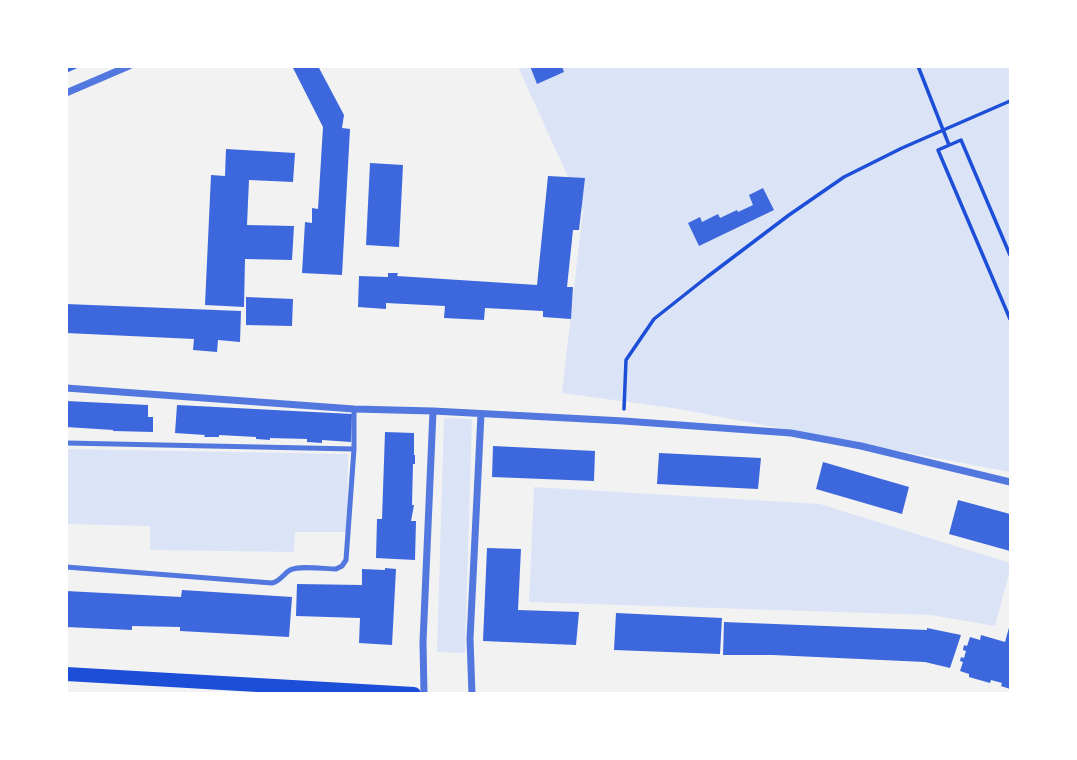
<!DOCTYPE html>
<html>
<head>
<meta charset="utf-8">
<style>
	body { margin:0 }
	#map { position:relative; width:1077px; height:760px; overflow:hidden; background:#f2f2f2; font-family:"Golos Text",sans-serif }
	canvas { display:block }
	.frame { position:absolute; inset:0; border:68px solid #fff; pointer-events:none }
</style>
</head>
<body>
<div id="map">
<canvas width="1077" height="760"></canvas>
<div class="frame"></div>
</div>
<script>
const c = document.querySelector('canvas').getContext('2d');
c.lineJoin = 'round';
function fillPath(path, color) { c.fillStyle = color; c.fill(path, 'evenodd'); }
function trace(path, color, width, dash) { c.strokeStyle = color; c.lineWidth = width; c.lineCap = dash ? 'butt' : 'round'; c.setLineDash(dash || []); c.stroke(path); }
fillPath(new Path2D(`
	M518,67H1010V472L679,409L562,393L583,210Z
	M444,418L472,419L465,653L437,652Z
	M67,449L348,454L347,532H295L294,552L150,550V526L67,524Z
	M534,487L820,504L1010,563V570L995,626L931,615L529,602Z`), '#dbe4f7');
fillPath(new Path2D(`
	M66,66H82L66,73Z
	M292,66H318L344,115L342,128L350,129L342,275L302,273L305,222L312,223V208L318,209L323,127Z
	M530,66H562L564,72L537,84Z
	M226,149L295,153L293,182L249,180L247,225L294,226L292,260L245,259L244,307L205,305L211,175L225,176Z
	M370,163L403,165L399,247L366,245Z
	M548,176L585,178L579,230H573L567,287H573L571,319L543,317V311L485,308L484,320L444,318L445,306L386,303V309L358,307L359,276L388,277V273H398L397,276L537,285Z
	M763,188L774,210L699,246L688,223L700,217L702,222L718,214L720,218L737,210L738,212L753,205L749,195Z
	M246,297L293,299L292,326L246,325Z
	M66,304L241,311L240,342L218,340L217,352L193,350L194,339L66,333Z
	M66,401L148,405V417H153V432L113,431V430L66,427Z
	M177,405L352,414L351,442L322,440V443L307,442V439L270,438V440L256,439V437L219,435V437H204L205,435L175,433Z
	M385,432L414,433V455H415V464H413L412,505H414L411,521H416L415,560L376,558L377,519H382Z
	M493,446L595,451L594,481L492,477Z
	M659,453L761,458L758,489L657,484Z
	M823,462L909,487L902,514L816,489Z
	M958,500L1010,514V551L949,534Z
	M487,548L521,549L518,610L579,612L576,645L483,641Z
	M385,568L396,569L392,645L359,643L360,618L296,616L297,584L362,585V569L385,570Z
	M182,590L292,597L289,637L180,631V627L132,626V630L66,627V591L181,597Z
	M616,613L722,618L720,654L614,650Z
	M724,622L927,630V628L961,635L950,668L925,662L773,655H723Z
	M1010,624V689L1001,686L1002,683L991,680L990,683L969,677V674L960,671L963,662L960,661L961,657L964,658L966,651L963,650L964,645L967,646L970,637L980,640L981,635L1005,642Z`), '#3d67dc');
trace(new Path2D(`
	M918,66L949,145
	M1010,255L961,140L938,150L1010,319
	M624,409L626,360L654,319L707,277L789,215L844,177L902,148L1010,101`), '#1d4ed8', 3.5);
trace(new Path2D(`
	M66,443L354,449
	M66,567L272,583C281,581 283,574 290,570C299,565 325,569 336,569L342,566L346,560L354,449V409`), '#5277de', 5);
trace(new Path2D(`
	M66,93L129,66
	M66,388L354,409L433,411L624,421L791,433L861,446L1010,482
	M424,694L423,642L433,411
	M472,694L470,639L481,414`), '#5277de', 7);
trace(new Path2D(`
	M66,674L414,694`), '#1d4ed8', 14);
</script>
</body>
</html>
